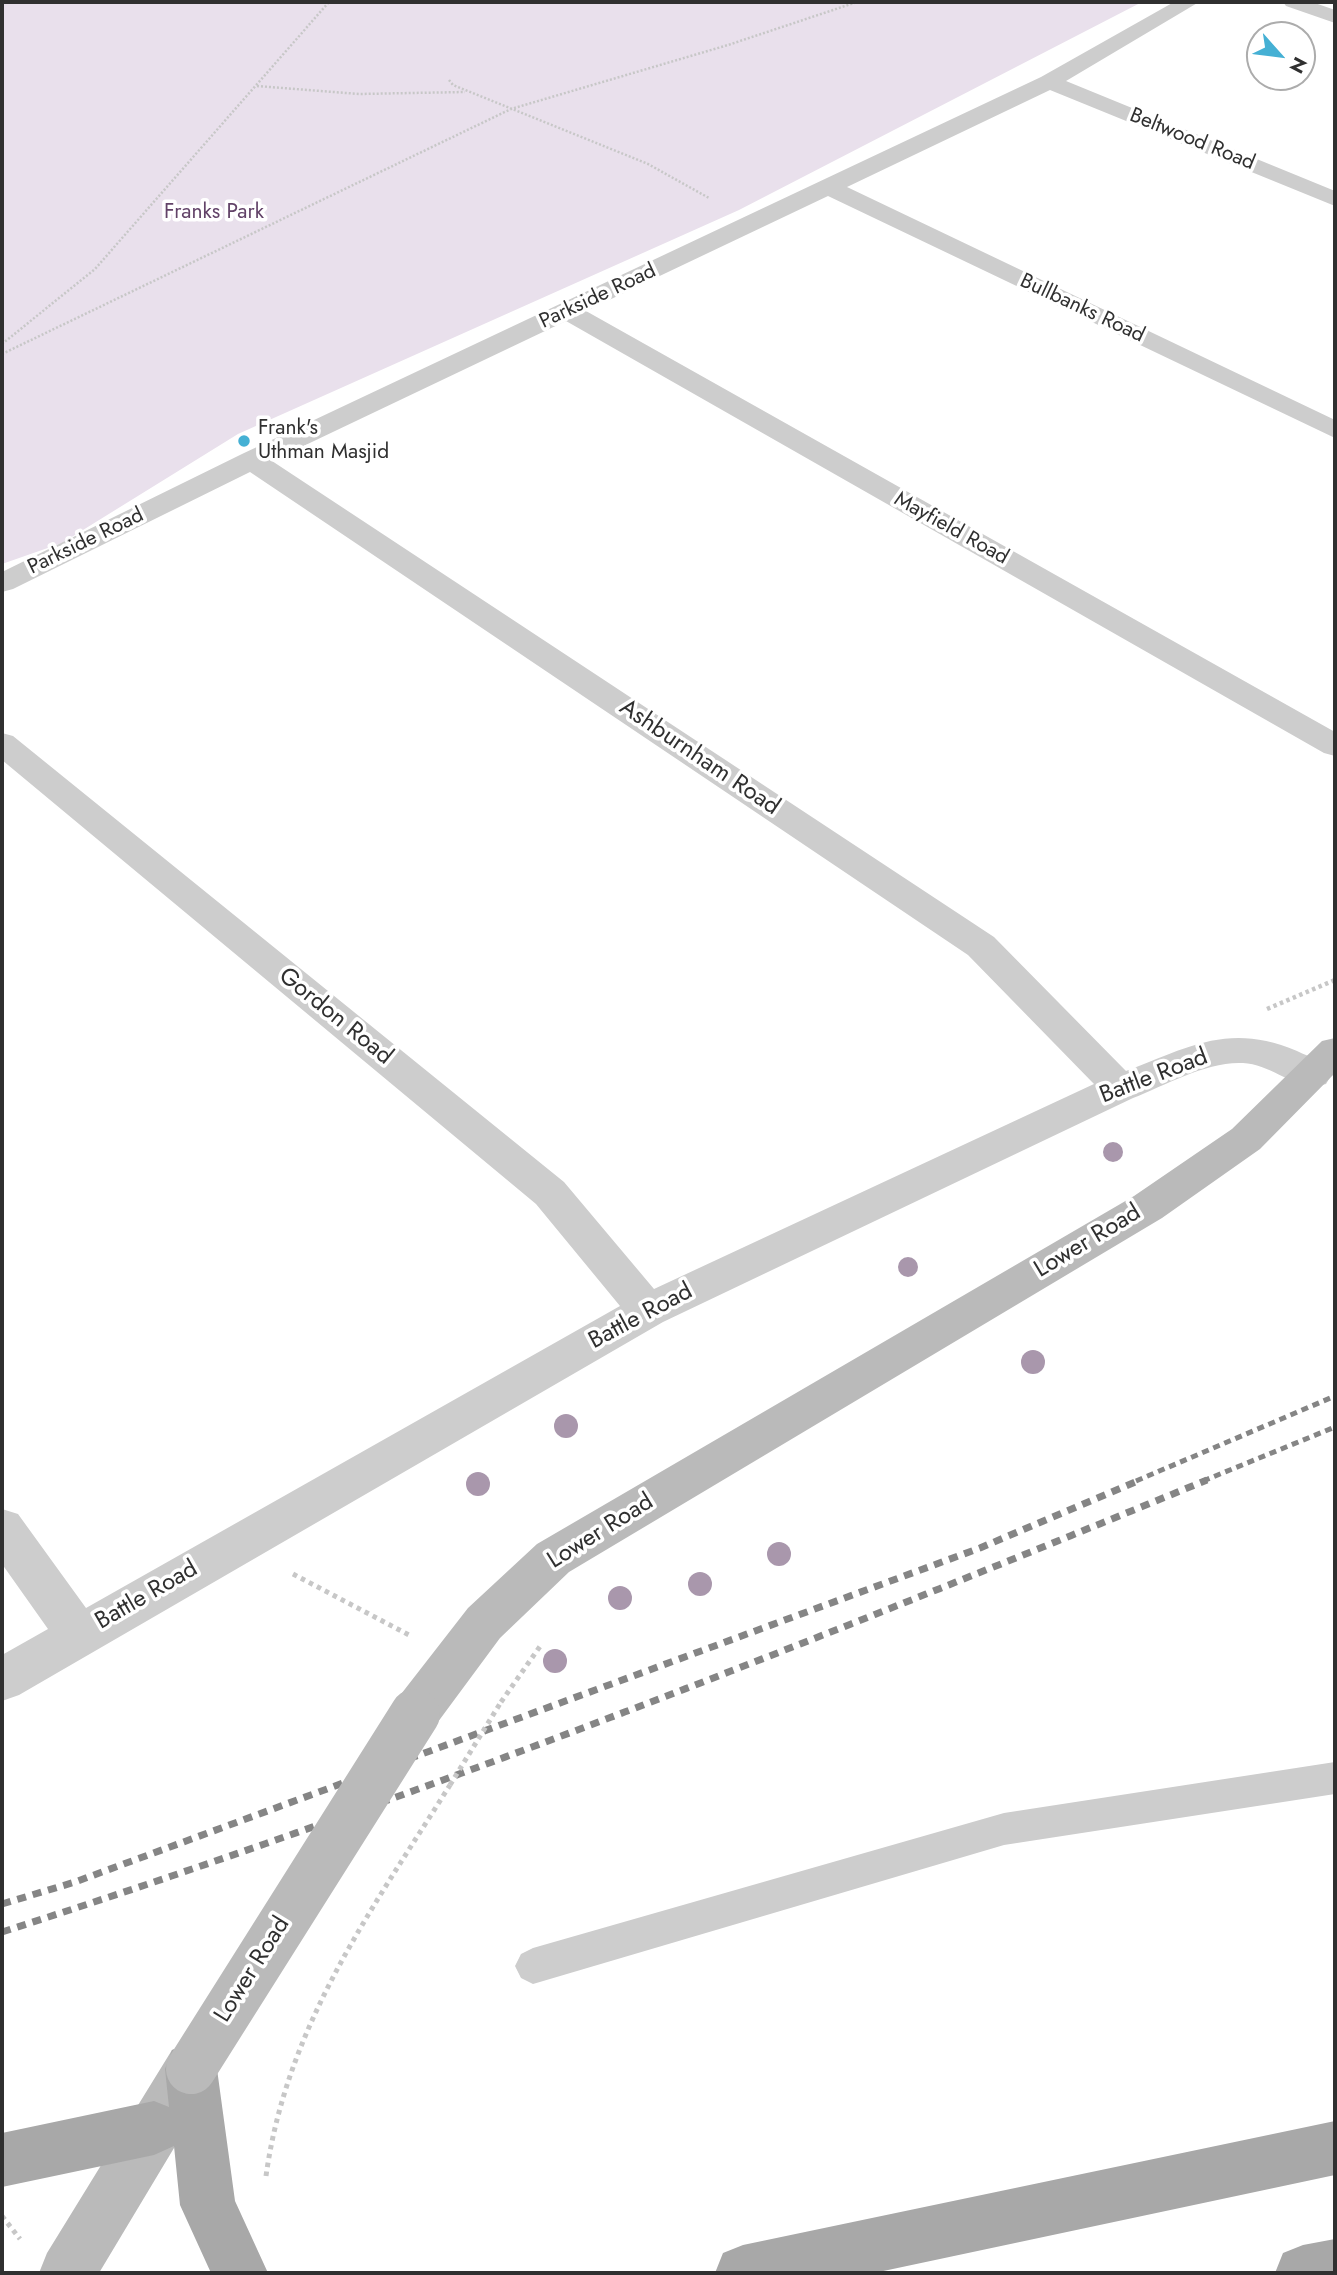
<!DOCTYPE html>
<html>
<head>
<meta charset="utf-8">
<style>
	body { margin:0 }
	#map { position:relative; width:1337px; height:2275px; overflow:hidden; background:#fff; font-family:Jost,sans-serif }
	canvas { display:block }
	.frame { position:absolute; inset:0; border:4px solid #303030; pointer-events:none }
	.north { position:absolute; left:1246px; top:21px; width:70px; height:70px; box-sizing:border-box; background:#fff; border:2px solid #acacac; border-radius:50%; rotate:118deg; font-size:19px; font-weight:700; line-height:28px; text-align:center; color:#303030 }
	.north::after { content:''; display:block; margin:auto; width:24px; height:32px; background:#45b0d4; clip-path:polygon(50% 0,100% 100%,50% 72%,0 100%) }
</style>
</head>
<body>
<div id="map">
<canvas width="1337" height="2275"></canvas>
<div class="frame"></div>
<div class="north">N</div>
</div>
<script>
const c = document.querySelector('canvas').getContext('2d');
c.lineJoin = 'round';
function fillPath(path, color) { c.fillStyle = color; c.fill(path, 'evenodd'); }
function trace(path, color, width, dash) { c.strokeStyle = color; c.lineWidth = width; c.lineCap = dash ? 'butt' : 'round'; c.setLineDash(dash || []); c.stroke(path); }
function drawText(font, color, halo, rows, align = 'center') {
  c.font = font + ' Jost,sans-serif'; c.lineWidth = 7; c.setLineDash([]); c.textBaseline = 'middle'; c.strokeStyle = halo; c.fillStyle = color; for (const [text, x, y, turn = 0] of rows) {
    c.save(); c.translate(x, y); c.rotate((+turn || 0) * Math.PI / 180); c.textAlign = isNaN(turn) ? turn : align; if (halo) c.strokeText(text, 0, 0); c.fillText(text, 0, 0); c.restore();
  }
}
fillPath(new Path2D(`
	M2,2H1142L739,210L238,434L62,543L2,564Z`), '#e9e0ec');
trace(new Path2D(`
	M449,80L453,85L648,164L709,198
	M257,86L359,94L465,92
	M2,344L95,269L329,2
	M2,354L511,109L728,45L857,2`), '#c7c7c7', 2.5, [2, 2]);
trace(new Path2D(`
	M1267,1009L1335,980`), '#c7c7c7', 4.5, [3.5, 3.5]);
trace(new Path2D(`
	M293,1574L409,1635
	M501,1702L541,1645
	M266,2176C287,2025 371,1911 450,1785
	M2,2216L20,2239`), '#c7c7c7', 5, [4.5, 4.5]);
fillPath(new Path2D(`
	M1335,1762V1794L1004,1845L533,1984L521,1978L515,1966L521,1954L533,1948L1004,1813Z`), '#cdcdcd');
fillPath(new Path2D(`
	M1174,2H1199L1066,81L1335,191V206L1050,90L847,187L1335,420V438L828,196L586,311L1335,732V756L1324,753L566,321L272,461L994,937L1126,1071C1189,1047 1229,1022 1297,1051C1311,1058 1324,1060 1332,1074L1326,1084C1296,1093 1273,1064 1243,1063C1207,1061 1166,1085 1133,1098L663,1322L19,1695L2,1701V1655L48,1629L2,1564V1509L18,1514L86,1608L620,1306L536,1204L2,760V733L13,736L564,1182L654,1289L1094,1084L968,955L250,472L13,589L2,592V572L242,454L1041,77Z
	M1283,2H1312L1335,10V23L1286,6Z`), '#cdcdcd');
fillPath(new Path2D(`
	M1335,1038V1073L1260,1149L1162,1218L569,1572L500,1638L432,1730L415,1736L398,1730L391,1714L398,1698L468,1608L537,1544L1134,1196L1232,1129L1322,1041Z
	M191,2043L210,2050L217,2069L210,2088L99,2273H39L47,2253L172,2050Z`), '#bababa');
fillPath(new Path2D(`
	M191,2043L210,2050L217,2069L235,2201L268,2273H211L180,2205L174,2146L154,2155L2,2187V2133L154,2101L169,2107L165,2069L172,2050Z
	M1335,2121V2175L874,2273H715L723,2253L743,2245Z
	M1335,2239V2273H1275L1283,2253L1303,2245Z`), '#a8a8a8');
trace(new Path2D(`
	M1136,1481L1335,1396
	M1203,1481L1335,1427`), '#858585', 5, [7, 5]);
trace(new Path2D(`
	M2,1904L75,1882L980,1548L1140,1480
	M2,1932C411,1801 810,1643 1207,1480`), '#858585', 7, [9, 7]);
trace(new Path2D(`
	M450,1785L501,1702`), '#c7c7c7', 5, [4.5, 4.5]);
trace(new Path2D(`
	M191,2069L415,1714`), '#bababa', 50);
c.fillStyle = '#a997ac';
for (const [x, y, r] of [
	[1113,1152,10],
	[908,1267,10],
	[1033,1362,12],
	[566,1426,12],
	[478,1484,12],
	[779,1554,12],
	[700,1584,12],
	[620,1598,12],
	[555,1661,12]
]) { c.beginPath(); c.arc(x, y, r, 0, 2 * Math.PI); c.fill(); }
for (const [x, y, r, color] of [
	[244,441,7,"#45b0d4"]
]) { const dot = new Path2D(); dot.arc(x, y, r, 0, 2 * Math.PI); c.fillStyle = color; c.fill(dot); trace(dot, '#fff', 2.5); }
drawText('21px', '#303030', '#fff', [
	["Beltwood Road",1192,140,22],
	["Parkside Road",598,297,-25],
	["Bullbanks Road",1082,309,25],
	["Mayfield Road",951,529,29],
	["Parkside Road",86,542,-26]
]);
drawText('21px', '#624268', '#fff', [
	["Franks Park",214,213]
]);
drawText('21px', '#303030', '#fff', [
	["Frank's",258,429],
	["Uthman Masjid",258,453]
], 'left');
drawText('24px', '#303030', '#fff', [
	["Ashburnham Road",699,758,34],
	["Gordon Road",335,1017,39],
	["Battle Road",1154,1077,-21],
	["Lower Road",1088,1242,-31],
	["Battle Road",641,1317,-28],
	["Lower Road",601,1532,-32],
	["Battle Road",147,1596,-30],
	["Lower Road",253,1970,-58]
]);
</script>
</body>
</html>
